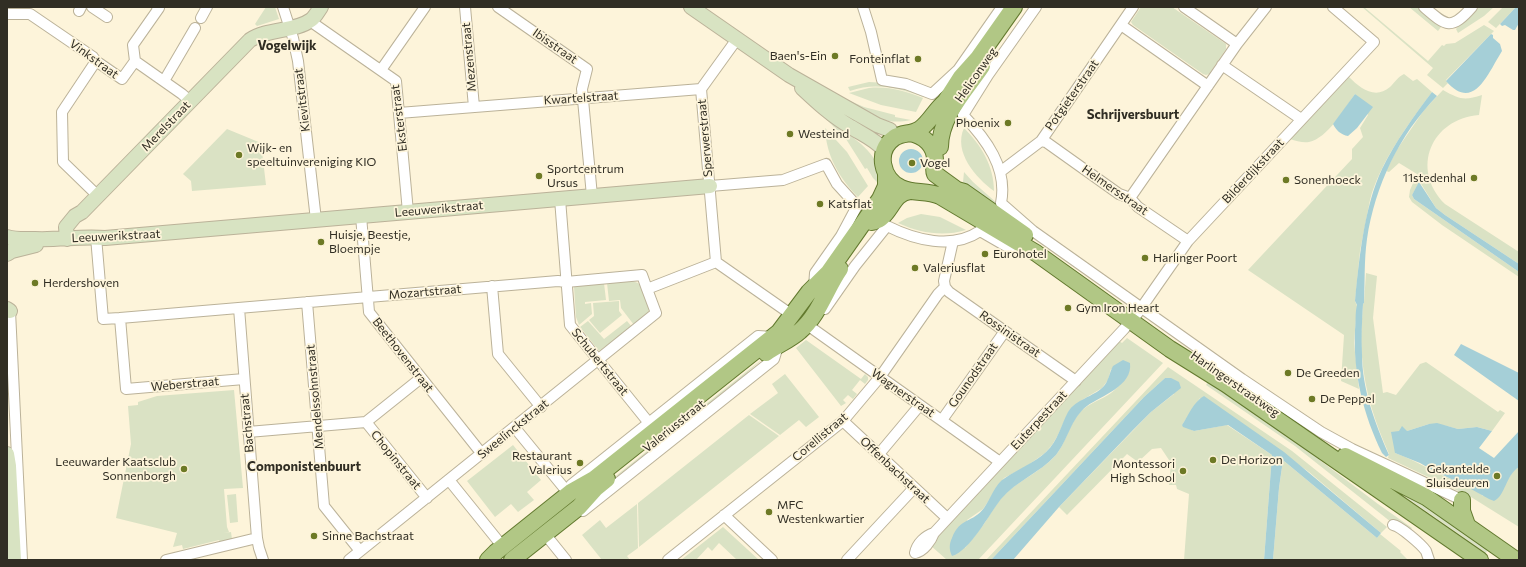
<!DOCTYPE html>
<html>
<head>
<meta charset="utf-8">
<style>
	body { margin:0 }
	#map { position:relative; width:1526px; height:567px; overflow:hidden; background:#fdf4da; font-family:Commissioner,sans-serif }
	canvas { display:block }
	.frame { position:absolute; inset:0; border:8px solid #312e24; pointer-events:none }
</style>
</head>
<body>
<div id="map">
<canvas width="1526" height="567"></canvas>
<div class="frame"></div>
</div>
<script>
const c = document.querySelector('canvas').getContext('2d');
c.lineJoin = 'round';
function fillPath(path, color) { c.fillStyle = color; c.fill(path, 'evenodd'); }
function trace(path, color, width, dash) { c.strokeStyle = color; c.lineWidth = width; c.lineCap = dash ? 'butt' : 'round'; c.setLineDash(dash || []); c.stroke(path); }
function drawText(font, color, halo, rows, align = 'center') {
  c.font = font + ' Commissioner,sans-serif'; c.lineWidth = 3.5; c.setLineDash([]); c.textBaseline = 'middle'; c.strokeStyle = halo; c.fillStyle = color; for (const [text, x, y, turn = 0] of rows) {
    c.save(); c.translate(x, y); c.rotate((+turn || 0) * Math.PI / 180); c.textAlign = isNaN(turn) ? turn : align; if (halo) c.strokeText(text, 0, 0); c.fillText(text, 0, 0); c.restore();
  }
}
fillPath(new Path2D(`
	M266,7H275L279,19L257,26L255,24Z
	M1141,7H1172L1226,44V49L1209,74L1206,75L1203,74L1133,25L1131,22Z
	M1362,7H1364L1428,61L1442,45L1444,46L1446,44L1455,43L1484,25L1494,31L1446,80L1448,83L1443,88L1427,75L1433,68Z
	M1409,7H1418L1441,27L1438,31Z
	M1477,7H1494L1484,16L1458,33L1456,29Z
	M1503,7H1516L1496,28L1488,22Z
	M1404,74L1413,81L1417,79L1432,92C1409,123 1380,162 1370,200L1360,251L1355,301L1357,306L1354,343L1359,389L1341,381L1344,335L1248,270L1352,159V149L1363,137L1360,128L1368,115L1355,94C1344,109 1328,138 1309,142C1303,143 1296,141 1290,139L1349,77C1360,88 1375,100 1390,87C1395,82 1398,77 1404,74Z
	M869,82L886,83L925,94L923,97C899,88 875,82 850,91L848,87Z
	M869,88C888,86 905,91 923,98L916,112L881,105L849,93Z
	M1443,90C1459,99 1464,101 1482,95L1479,115C1431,119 1410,169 1445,204L1519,252V264L1445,215L1436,208L1420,182L1412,195L1414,199L1519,272V277L1442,225L1412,202L1409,197L1410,190L1417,174L1399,163L1389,172L1386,171L1396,151L1424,110Z
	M837,95L864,107L895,115V117L911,120C879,127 863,110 837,95Z
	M823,116C838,127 870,146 876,163C879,170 879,177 879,184L873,178L867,168L865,169L846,139Z
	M825,128L847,152L868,186L858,197C839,178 826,155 825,128Z
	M964,128C981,145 994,166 994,191C976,178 953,152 964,128Z
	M227,129L261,143L266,185L192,191L191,181L183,174Z
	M964,172L973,182L998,204L1127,303L974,192L963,182Z
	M921,214L940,217L966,230C943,237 920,233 898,223L907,218Z
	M1366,273L1377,276L1373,318L1383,393L1387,392L1396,395L1420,364L1426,362L1498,412L1500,410L1505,413L1492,431L1477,427L1458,429L1447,426L1429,424L1407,431L1395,453C1409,458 1422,465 1435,472C1451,480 1470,484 1483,496L1507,481L1513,471L1519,467V527L1471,497L1388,458L1389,454C1375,422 1365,393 1362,357C1360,340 1362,321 1363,304L1364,303Z
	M632,281L638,283L641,286L649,310L647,314L634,325L621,308L620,300L609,301L607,283Z
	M604,283L606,300L585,302V304L591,303L592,314L579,325L576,317L574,287L578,285Z
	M619,301V311L622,315L600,333L589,320L594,316L593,303Z
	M588,321L604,339L627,321L632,327L599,351L580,327Z
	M1127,338L1163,363L978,560H947L930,545L1119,341L1122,343ZM1111,369L1129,372C1124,380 1119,387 1111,393C1101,400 1089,403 1080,412C1069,425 1066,442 1056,455C1041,472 1019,480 1003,496C995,505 990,515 984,524C978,532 971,540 965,548L967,520L983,509L1004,478L1027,466L1045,453L1052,445L1058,435L1069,411L1082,400L1102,388L1108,380Z
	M806,340L861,379L865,374L868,377V380L865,384L860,380L852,390L857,394L853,399L848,395L843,400L846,403L841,406L796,348Z
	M766,356L748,372L750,374L748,376L746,374L730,387L731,389L729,391L727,389L711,402L712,404L710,406L708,404L692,417L694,419L691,421L689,419L673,432L675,434L673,436L671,434L654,447L656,449L654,451L652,449L635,462L637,464L635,466L633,464L616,477L618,479L616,481L614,479L607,483Z
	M1168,367L1292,451L1387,527L1381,533L1309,472L1200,398L1182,425L1194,431L1227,425L1272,455L1264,560H1184L1189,494L1177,489L1176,485H1169L1171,463L1161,448L1152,449L1138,462L1127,454L1067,515L1059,507L1151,412L1174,394L1165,378L1144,397L991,560H986Z
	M785,374L819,417L806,427L799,420L780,435L750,414L778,393L772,384Z
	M1211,378L1378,504L1412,528L1409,532L1391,522L1295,446L1206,385Z
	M234,390L243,488L224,489L227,527L229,532L224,533L231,532L232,539L220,542L219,540L183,549L182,545L173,547L177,533L116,518L131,444L128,406L138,405V402L157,396Z
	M749,415L779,436L639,547L638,503Z
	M513,445L541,480L527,492L534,500L518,512L511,504L495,517L467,481Z
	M1284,461L1377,538L1380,534L1401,551L1400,552L1408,560H1273L1279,488L1282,467Z
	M1390,486L1409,495L1488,549L1486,553Z
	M236,494L238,522L230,523L227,495Z
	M637,504L638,548L627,556L630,560H602L582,535L600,520L606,528Z
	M723,527L759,560H737L719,543L712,551L708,547L696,560H681Z`), '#dae2c4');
fillPath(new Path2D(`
	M1516,7H1519V23L1515,30H1513L1505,25L1502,26L1500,24Z
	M1491,34L1493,35V38L1500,44L1502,51C1488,73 1474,113 1446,81Z
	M1432,92L1437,96C1399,135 1375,186 1367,239C1364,260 1365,282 1364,303L1363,304C1362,321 1361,337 1362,354C1362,389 1375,423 1389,455L1386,457L1382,453C1363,414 1353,373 1355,330C1356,322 1355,312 1357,305L1355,301C1359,260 1364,207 1382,169C1395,142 1414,116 1432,92Z
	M1355,94L1373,107L1357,128L1348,136C1341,135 1336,130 1333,124Z
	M899 161a12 12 0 1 1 24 0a12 12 0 1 1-24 0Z
	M1419,182L1436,208L1445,215L1519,264V272L1414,199L1412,195Z
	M1461,344L1519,373V401L1454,355Z
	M1123,360L1130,363C1133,386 1101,396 1087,406C1071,418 1068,440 1056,455C1040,473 1016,481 1001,499C990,513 970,551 952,556C949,550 949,544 952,538C960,517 973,523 984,508C991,498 995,484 1005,478C1018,469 1034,463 1046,452C1058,441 1061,425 1068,412C1076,399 1093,397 1103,387C1109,381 1109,373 1113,366Z
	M1165,378H1171L1179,382L1181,388L1151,412L1133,430L1059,507L1013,560H991L1144,397Z
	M1204,396L1284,452L1381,533L1377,538L1284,461L1282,467L1279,488L1273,560H1264L1272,455L1228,425L1194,431L1183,427L1182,425C1188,416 1194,401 1204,396Z
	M1437,423L1458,429L1477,427L1492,431L1479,448L1494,458L1519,431V467C1505,476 1506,495 1494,501L1489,499L1462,484L1434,471L1420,463L1395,453L1391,432L1399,431L1402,426L1407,431L1429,424Z`), '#a5cfd7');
const street = new Path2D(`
	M92,7L107,17
	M283,7L293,38L298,61L316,220
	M465,7L474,107
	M498,7L587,69L582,89L592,196
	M863,7L871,32L882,80L906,84L932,94L958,70L1002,7
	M1036,7L988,75L963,115C986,139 1008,168 1001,203L1033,231L1242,379L1321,432L1352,449L1462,500
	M1184,7L1237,44
	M1424,7C1446,26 1451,31 1472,7
	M79,11L81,7
	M7,14H30L93,57L96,61L122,79L135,61L182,94L190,101
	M201,18L207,7
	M310,21L396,81L408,212
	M1121,25L1208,86
	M96,61L62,112L63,162L98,196
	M135,61L133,45L159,8L157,7
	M1222,65L1301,119
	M381,70L425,7
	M164,81L195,28
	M701,89L716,262
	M701,89L737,39
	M399,113L701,89
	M1041,141L1046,142L1119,194L1130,198L1138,207L1188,241
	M1000,172L1041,141L1133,7
	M710,186L783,180L826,164L837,184L857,206L841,236L815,273L814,287
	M1130,198L1237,44L1266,7
	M560,199L570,325L649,423
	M361,216L369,312L482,454
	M96,237L103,319L120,318L126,389L244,379
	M716,262L792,315
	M492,286L498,354L541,407
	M945,287L949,292L1076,381
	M307,302L324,506L360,551
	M239,308L257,538L259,548L263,560
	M825,309L855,266L887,226C915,240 952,250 980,231L1006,246L1021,253
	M10,311L22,560
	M120,318L558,281L566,282L642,275L647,289L716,262
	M806,324L1000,462
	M942,420L1005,331
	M843,421L947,518
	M366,422L427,498
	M515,428L569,494
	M248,432L366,422L421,378
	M879,454L920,405
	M449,480L499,542
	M571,485L758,336L773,337
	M583,511L774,359L778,346
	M724,515L772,560
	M1393,525C1400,526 1421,544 1426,551C1427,554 1428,557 1429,560
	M934,533C931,541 924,551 915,553C917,543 925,536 934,533L1124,329L1137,314L1188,241L1374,42L1333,7
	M545,534L566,560
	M166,560L257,538
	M349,560L656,313L647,289
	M668,560L843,421L880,377L938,294L945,287L944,281L953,241
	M847,560L914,488`);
const secondary = new Path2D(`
	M691,7L789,75L877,125L890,130
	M802,88C817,102 833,117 851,127C862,134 876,140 884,150
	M7,237C16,240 26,239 35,239C59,240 82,236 105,238L710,186
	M67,239L66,227L75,216L82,212L250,40C268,28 295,32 311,20C315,17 318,11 321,7
	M7,254L12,251L36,245
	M7,309L10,311
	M7,454L9,466L14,560`);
const primary = new Path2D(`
	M945,102C935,110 930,122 920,129C912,135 902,132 894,138C875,151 882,179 901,188C913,194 927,190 940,196L1036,253L1170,349L1226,384L1480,560
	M941,112L945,102L961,77L978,58L1014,7
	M909,133C924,135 936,146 935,162C935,166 933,169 935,174L957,190L964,192L1025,235
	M940,147C940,116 966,90 982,66
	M872,222C875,221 879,220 881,218C892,209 894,193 910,191
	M766,353C777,345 790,340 800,331C819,315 826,289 840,269
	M1345,456L1426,497L1516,560
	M1462,500V511L1467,525
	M488,560L496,552L571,492L594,479L779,332L809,292L828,273L880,199L886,186V175
	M512,560L579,507L596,488L607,479`);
trace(street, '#bbb299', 12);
trace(secondary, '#bbb299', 16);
trace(primary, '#62792e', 18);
trace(street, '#fff', 10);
trace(secondary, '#d8e3c2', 14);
trace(primary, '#b1c785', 16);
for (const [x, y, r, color] of [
	[835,56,4,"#6d7925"],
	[918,59,4,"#6d7925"],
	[1008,123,4,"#6d7925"],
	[790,134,4,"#6d7925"],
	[239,155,4,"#6d7925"],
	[912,163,4,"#6d7925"],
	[539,176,4,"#6d7925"],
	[1474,178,4,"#6d7925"],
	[1286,180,4,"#6d7925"],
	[820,204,4,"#6d7925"],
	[321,242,4,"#6d7925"],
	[985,254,4,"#6d7925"],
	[1145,258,4,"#6d7925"],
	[915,268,4,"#6d7925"],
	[35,283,4,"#6d7925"],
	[1068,308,4,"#6d7925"],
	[1288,373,4,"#6d7925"],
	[1312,399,4,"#6d7925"],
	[1213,460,4,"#6d7925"],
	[580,463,4,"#6d7925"],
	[184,469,4,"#6d7925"],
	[1183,471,4,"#6d7925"],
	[1497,476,4,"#6d7925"],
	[769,512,4,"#6d7925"],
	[314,536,4,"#6d7925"]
]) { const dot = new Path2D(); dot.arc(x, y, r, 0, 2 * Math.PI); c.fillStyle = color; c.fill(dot); trace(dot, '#fdf4da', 1.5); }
drawText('12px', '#312e24', '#fdf4da', [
	["Ibisstraat",555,46,35],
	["Mezenstraat",469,57,-95],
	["Vinkstraat",94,59,36],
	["Heliconweg",976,75,-55],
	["Potgieterstraat",1072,95,-55],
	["Kwartelstraat",581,98,-4],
	["Kievitstraat",302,100,-97],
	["Eksterstraat",399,118,-97],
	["Merelstraat",166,126,-46],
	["Sperwerstraat",705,138,-95],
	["Bilderdijkstraat",1253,171,-47],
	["Helmersstraat",1115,190,35],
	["Leeuwerikstraat",439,209,-5],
	["Leeuwerikstraat",116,236,-3],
	["Mozartstraat",425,292,-5],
	["Rossinistraat",1010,334,35],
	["Beethovenstraat",403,355,52],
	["Schubertstraat",600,362,51],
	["Gounodstraat",973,375,-55],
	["Weberstraat",185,384,-5],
	["Harlingerstraatweg",1235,384,35],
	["Wagnerstraat",903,393,35],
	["Mendelssohnstraat",315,397,-95],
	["Euterpestraat",1039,420,-47],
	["Bachstraat",247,423,-95],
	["Valeriusstraat",674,426,-39],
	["Sweelinckstraat",513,429,-39],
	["Corellistraat",820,437,-40],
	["Chopinstraat",396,460,51],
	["Offenbachstraat",895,470,43]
]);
drawText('12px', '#312e24', '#fdf4da', [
	["Baen's-Ein",827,56,"right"],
	["Fonteinflat",910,59,"right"],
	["Phoenix",1000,123,"right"],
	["Westeind",798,134],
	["Wijk- en",247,148],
	["speeltuinvereniging KIO",247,162],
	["Vogel",920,163],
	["Sportcentrum",547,169],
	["Ursus",547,183],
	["11stedenhal",1466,178,"right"],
	["Sonenhoeck",1294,180],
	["Katsflat",828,204],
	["Huisje, Beestje,",329,235],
	["Bloempje",329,249],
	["Eurohotel",993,254],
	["Harlinger Poort",1153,258],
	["Valeriusflat",923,268],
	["Herdershoven",43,283],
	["Gym Iron Heart",1076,308],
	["De Greeden",1296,373],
	["De Peppel",1320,399],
	["Restaurant",572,456,"right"],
	["Valerius",572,470,"right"],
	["De Horizon",1221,460],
	["Leeuwarder Kaatsclub",176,462,"right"],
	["Sonnenborgh",176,476,"right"],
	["Montessori",1175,464,"right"],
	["High School",1175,478,"right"],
	["Gekantelde",1489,469,"right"],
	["Sluisdeuren",1489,483,"right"],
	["MFC",777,505],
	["Westenkwartier",777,519],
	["Sinne Bachstraat",322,536]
], 'left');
drawText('bold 13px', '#312e24', '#fdf4da', [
	["Vogelwijk",287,46],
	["Schrijversbuurt",1133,115],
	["Componistenbuurt",304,467]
]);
</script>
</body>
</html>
